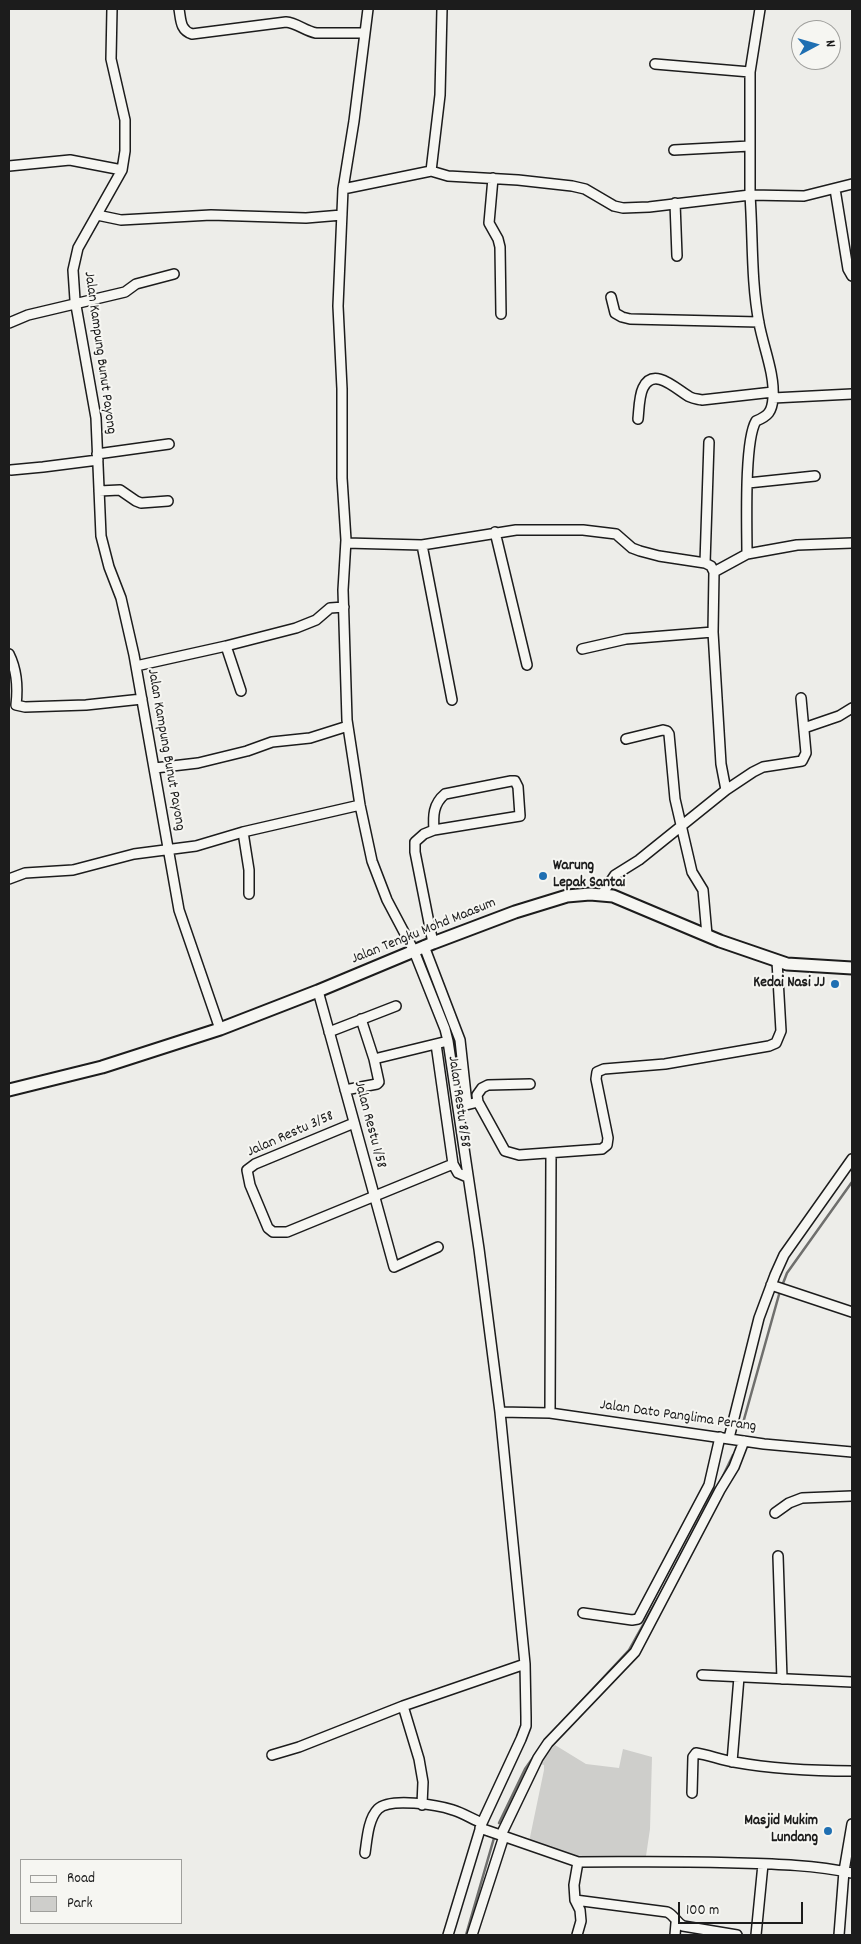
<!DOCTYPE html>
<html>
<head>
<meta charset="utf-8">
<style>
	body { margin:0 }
	#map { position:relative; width:861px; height:1944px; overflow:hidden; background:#edede9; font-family:Dekko,sans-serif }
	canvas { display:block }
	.frame { position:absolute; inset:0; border:10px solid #1c1c1c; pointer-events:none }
	.legend { position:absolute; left:20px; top:1859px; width:162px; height:65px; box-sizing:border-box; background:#f6f6f2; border:1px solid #9f9f9c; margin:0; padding:6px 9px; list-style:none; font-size:15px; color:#1c1c1c }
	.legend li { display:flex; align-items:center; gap:10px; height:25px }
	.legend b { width:25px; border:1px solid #9f9f9c }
	.north { position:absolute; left:791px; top:20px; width:50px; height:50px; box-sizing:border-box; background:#f6f6f2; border:1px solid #9f9f9c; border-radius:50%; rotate:84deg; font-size:14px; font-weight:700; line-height:20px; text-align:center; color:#1c1c1c }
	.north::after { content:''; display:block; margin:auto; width:18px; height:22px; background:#1f6fb2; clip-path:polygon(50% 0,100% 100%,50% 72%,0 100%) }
	.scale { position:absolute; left:678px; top:1902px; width:125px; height:22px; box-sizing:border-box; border:2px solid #1c1c1c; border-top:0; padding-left:6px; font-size:15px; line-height:18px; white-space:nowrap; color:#1c1c1c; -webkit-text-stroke:4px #f6f6f2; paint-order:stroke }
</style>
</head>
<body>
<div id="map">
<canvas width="861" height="1944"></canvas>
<div class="frame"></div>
<ul class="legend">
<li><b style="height:6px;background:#f6f6f2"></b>Road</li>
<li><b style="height:14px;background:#cececb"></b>Park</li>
</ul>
<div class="north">N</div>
<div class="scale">100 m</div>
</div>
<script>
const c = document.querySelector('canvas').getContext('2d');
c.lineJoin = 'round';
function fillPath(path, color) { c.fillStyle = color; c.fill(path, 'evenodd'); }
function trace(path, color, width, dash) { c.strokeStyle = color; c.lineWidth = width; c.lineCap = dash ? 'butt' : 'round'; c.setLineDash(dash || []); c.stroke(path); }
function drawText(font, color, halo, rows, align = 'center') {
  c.font = font + ' Dekko,sans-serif'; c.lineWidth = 4; c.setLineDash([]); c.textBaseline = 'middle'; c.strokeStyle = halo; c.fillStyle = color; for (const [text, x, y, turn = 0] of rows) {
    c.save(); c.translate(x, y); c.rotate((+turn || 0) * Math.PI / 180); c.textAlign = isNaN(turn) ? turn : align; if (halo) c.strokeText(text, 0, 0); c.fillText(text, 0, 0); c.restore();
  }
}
fillPath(new Path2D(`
	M555,1745L586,1764L619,1768L623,1749L652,1757L650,1829L646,1856L576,1858L529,1842L544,1770V1765L540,1764V1761Z`), '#cececb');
trace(new Path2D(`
	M782,1286L787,1273L852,1182
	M743,1423L780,1291
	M722,1478L733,1455
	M563,1721L629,1650L658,1598
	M499,1823L525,1769L537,1752
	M466,1935L494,1838`), '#6f6f6d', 2.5);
const minor = new Path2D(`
	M112,9L111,59L125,120V151L122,170L78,248L73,270L75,300L96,418L101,536L109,567L121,598L134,655L179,910L220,1029
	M179,9C181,20 180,30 192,34L286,22C297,23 305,31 316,33H365
	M368,9L354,121L343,189L338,306L342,389V478L346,540L343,590L347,720L360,805L372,861L387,900L414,951L445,1029L448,1041L479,1249L500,1412L525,1664L526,1717V1726L521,1739L482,1823L448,1935
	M760,9L750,72V195L804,196L852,184
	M655,64L750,72
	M674,150L750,146
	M9,166L70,160L122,170
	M431,171L440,95L442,9
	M493,178L489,223L498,239L500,247L501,314
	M343,189L431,171L448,176L518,180L572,186L585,189L614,206L623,208L649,207L750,195C753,237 751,281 759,323C763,346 775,374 773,398C772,412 768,416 756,421C744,441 747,527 747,554L714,572L713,632L721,764L726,790
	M835,189L848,269L852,276
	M675,203L677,256
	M97,215L121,220L211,215L306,218L342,215
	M611,297L615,313L622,317L630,319L759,322
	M9,323L28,315L125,292L136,284L174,274
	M773,398L852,394
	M638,419C639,410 639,396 643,388C654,365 678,391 690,397C694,399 698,399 702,400L773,392
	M97,454L169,444
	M11,470L43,467L98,460
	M748,483L815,476
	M99,491L120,490L136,501L141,503L168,501
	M495,532L527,665
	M346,543L422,545L516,530H583L616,534L632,548L640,551L659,556L705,563L711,566L714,572
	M422,545L452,700
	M747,554L797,545L852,543
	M705,563L709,442
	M226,646L241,691
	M582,649L626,639L713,632
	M9,654C17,670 18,688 16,705L25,707L86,705L142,699
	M136,666L226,646L296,628L316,620L330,608L344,607
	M804,728L839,716L852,708
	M626,739L663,730L667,731L669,734L675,799L692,872L703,890L707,935
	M155,768L198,763L247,751L272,742L310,738L348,726
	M243,832L249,870V894
	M9,879L25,873L73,870L134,854L196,846L243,832L360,805
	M602,894L615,875L639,860L726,790L753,772L763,767L802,761L806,753L801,698
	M433,943L415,852V842L424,834L434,830L520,816L518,787L515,781H511L445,794C433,804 433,816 434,830
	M424,946L460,1040L467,1104
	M318,991L394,1267L438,1247
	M329,1032L396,1006
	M436,1044L453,1164L458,1173L467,1177
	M374,1059L448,1041
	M345,1090L377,1084L379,1082L374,1059L361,1019
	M478,1102L477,1095L482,1088L488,1085L530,1084
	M458,1107L478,1102L505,1151L519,1155L602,1149L607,1145L608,1138L596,1079L597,1072L604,1069L665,1064L769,1046L776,1043L781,1031L777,961
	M354,1123L255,1164L247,1170L250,1185L268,1228L273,1232H287L453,1164
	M771,1285L852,1312
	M500,1412L550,1413L764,1444L852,1452
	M550,1413L551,1154
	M729,1438L759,1318L775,1275L784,1255L852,1159
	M775,1513L789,1503L802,1498L852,1496
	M778,1556L782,1679
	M583,1613L632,1620L638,1619L709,1485L720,1437
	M702,1675L852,1682
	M403,1706L419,1759L423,1782L422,1805
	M272,1755L299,1747L403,1706L525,1664
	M732,1762L739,1677
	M692,1793L693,1757L696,1753C709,1755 721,1760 734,1762C773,1769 813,1771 852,1771
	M480,1828L578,1862
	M501,1835L538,1758L548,1743L635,1652L720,1490L734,1467L744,1441
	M365,1853C367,1840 368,1819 378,1809C390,1797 438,1805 453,1810C463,1813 472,1819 482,1823
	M575,1900L667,1912C674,1915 676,1922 683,1926L737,1935
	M472,1935L504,1836
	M577,1935L581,1921L580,1910L575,1900L574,1885L578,1862C632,1862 685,1861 738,1863C776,1864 815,1865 852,1873
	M675,1935L676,1923
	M756,1935L763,1864
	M839,1935L844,1871L852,1824`);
const major = new Path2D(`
	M9,1090L102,1067L220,1029L318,991L433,943L515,912L567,896L590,894L613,896L720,941L787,964L852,968`);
trace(minor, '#1c1c1c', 12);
trace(major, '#1c1c1c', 15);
trace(minor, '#f6f6f2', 9);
trace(major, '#f6f6f2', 11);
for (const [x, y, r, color] of [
	[543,876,5,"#1f6fb2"],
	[835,984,5,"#1f6fb2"],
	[828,1831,5,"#1f6fb2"]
]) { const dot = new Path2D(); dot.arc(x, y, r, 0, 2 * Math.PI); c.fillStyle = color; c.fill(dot); trace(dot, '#f6f6f2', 2); }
drawText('15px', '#1c1c1c', '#f6f6f2', [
	["Jalan Kampung Bunut Payong",99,353,82],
	["Jalan Kampung Bunut Payong",165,750,80],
	["Jalan Tengku Mohd Maasum",424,932,-22],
	["Jalan Restu 8/58",458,1102,82],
	["Jalan Restu 1/58",369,1125,75],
	["Jalan Restu 3/58",291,1135,-24],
	["Jalan Dato Panglima Perang",678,1417,8]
]);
drawText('bold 15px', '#1c1c1c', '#f6f6f2', [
	["Warung",553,867,"left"],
	["Lepak Santai",553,884,"left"],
	["Kedai Nasi JJ",825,984],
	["Masjid Mukim",818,1822],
	["Lundang",818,1839]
], 'right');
</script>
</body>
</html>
